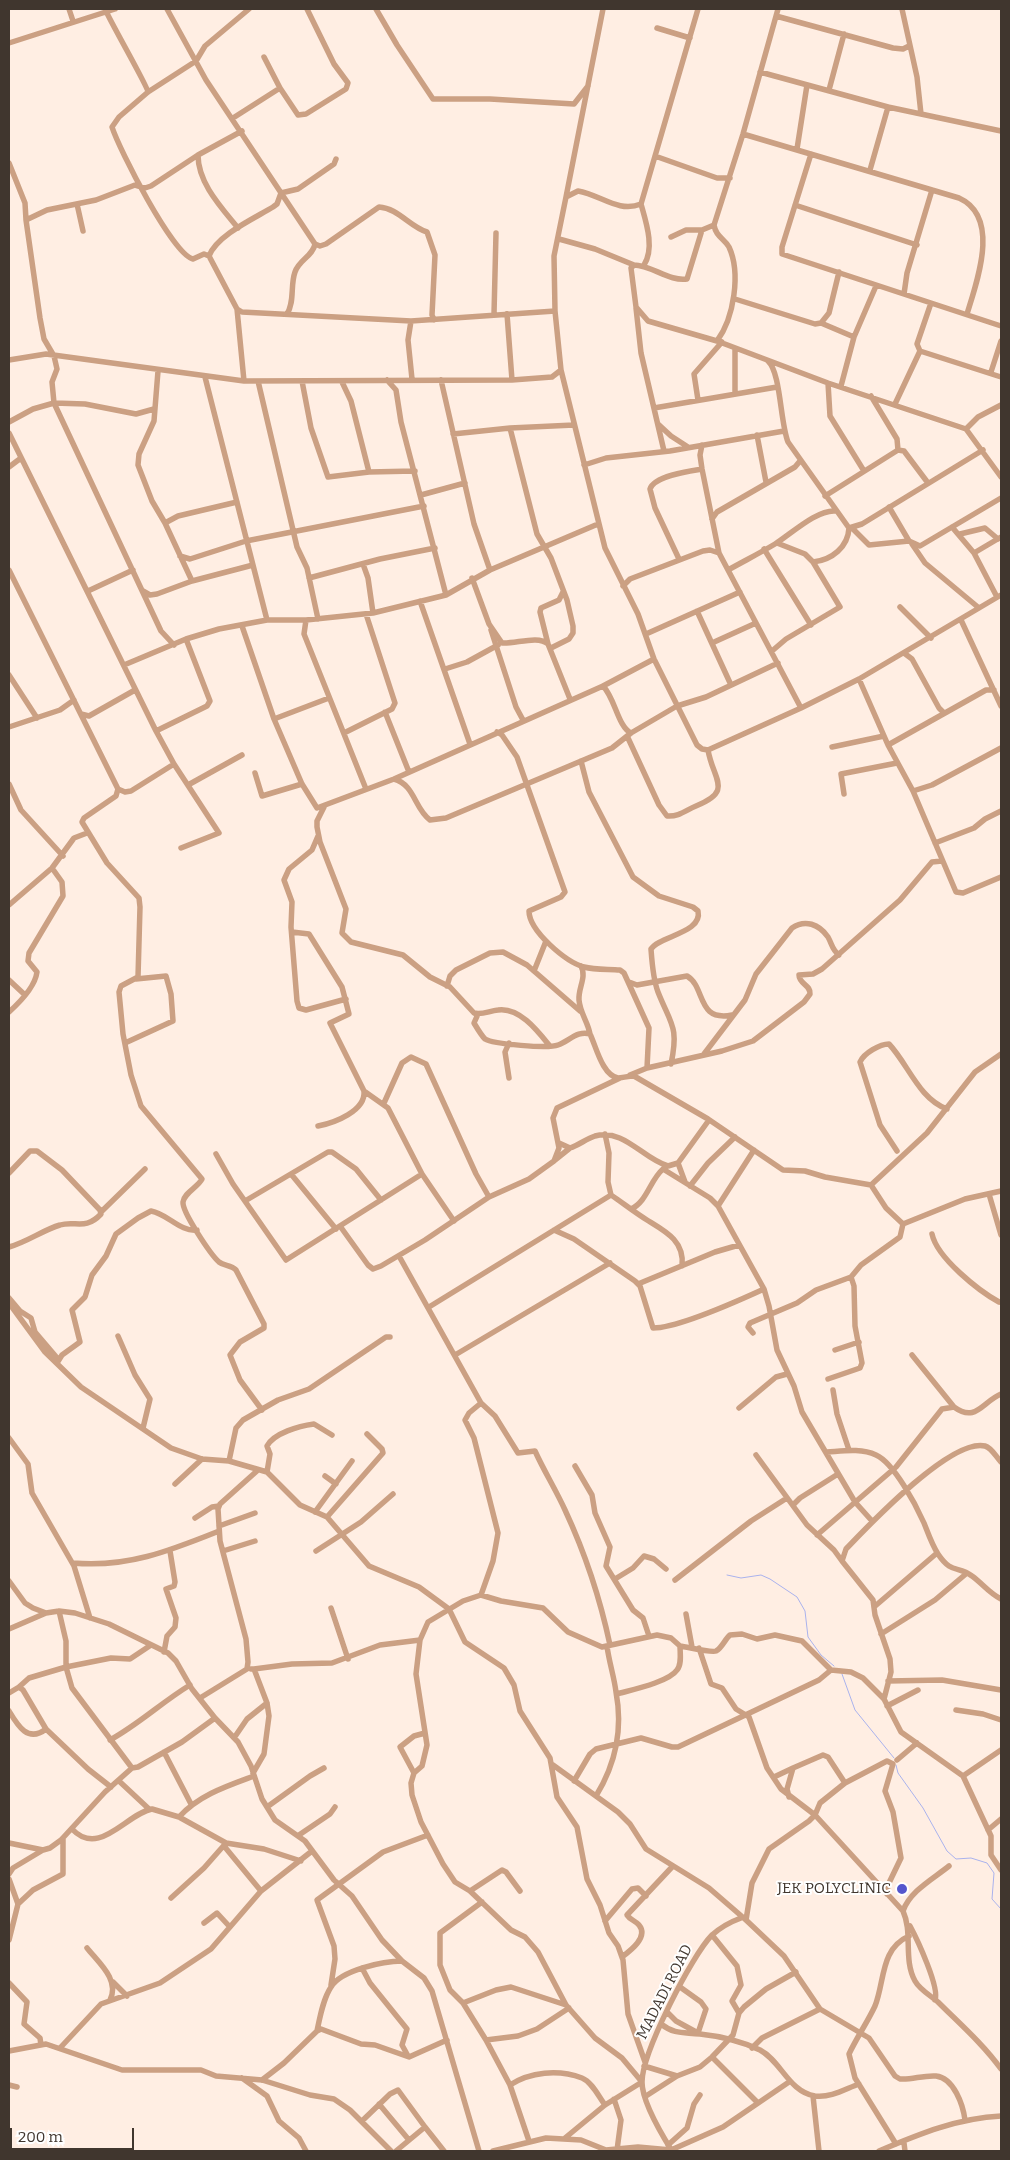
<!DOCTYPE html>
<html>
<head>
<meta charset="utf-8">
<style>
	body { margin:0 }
	#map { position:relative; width:1010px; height:2160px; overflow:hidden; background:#ffeee3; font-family:Bitter,serif }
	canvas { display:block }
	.frame { position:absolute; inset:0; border:10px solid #40362e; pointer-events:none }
	.scale { position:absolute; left:10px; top:2128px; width:124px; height:22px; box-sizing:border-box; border:2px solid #40362e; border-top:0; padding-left:6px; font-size:15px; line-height:18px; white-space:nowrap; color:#40362e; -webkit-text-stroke:4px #fff; paint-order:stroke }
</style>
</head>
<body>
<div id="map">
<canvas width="1010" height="2160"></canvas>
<div class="frame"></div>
<div class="scale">200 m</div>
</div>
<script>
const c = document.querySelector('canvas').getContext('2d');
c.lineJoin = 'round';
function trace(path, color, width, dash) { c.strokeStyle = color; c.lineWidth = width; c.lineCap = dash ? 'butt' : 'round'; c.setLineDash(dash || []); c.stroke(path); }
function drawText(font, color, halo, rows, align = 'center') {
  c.font = font + ' Bitter,serif'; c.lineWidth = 4; c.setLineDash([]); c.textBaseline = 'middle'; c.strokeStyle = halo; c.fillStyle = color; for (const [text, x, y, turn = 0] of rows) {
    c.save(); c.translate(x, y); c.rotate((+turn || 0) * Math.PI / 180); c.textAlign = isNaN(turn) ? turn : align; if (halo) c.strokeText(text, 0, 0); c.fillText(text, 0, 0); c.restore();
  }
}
trace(new Path2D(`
	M727,1575L741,1578L761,1575L770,1579L797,1597L805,1611L808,1637L821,1655L834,1666
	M842,1674L855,1710L894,1758
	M896,1765L898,1773L923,1808L947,1851L956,1859L971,1858L987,1863L994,1873L992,1899L1001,1909`), '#a9b2ed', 1);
trace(new Path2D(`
	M69,9L73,21
	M167,9L206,80L315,244L320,246L326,244L379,207C398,208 410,227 427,232L435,255L432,315L434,320
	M249,9L205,46L196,61L148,92L119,117L112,127C119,149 173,255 193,259L204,254L209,256L237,309L242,312L411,321L555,311
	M376,9L397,45L433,99H490L574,104L588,86
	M902,9L917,77L921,114
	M106,11C111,23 148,87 148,92
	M776,16L893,48L903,49L909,46
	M657,28L690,38
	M9,43L115,9
	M264,57L280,88L298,115L306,114L346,89L348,83L334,64L307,9
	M760,72L888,107L1001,131
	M829,90L844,34
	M233,118L280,88
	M743,134L959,198C1001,217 977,281 967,314
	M797,149L807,85
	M811,154L782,247V254L1001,326
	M198,155C198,183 221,207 238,228
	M655,156L717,178H730
	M9,163L25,203L26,220
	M870,170L888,107
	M566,197L603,9
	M77,204L83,231
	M795,205L917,245
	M702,230L687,279C670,282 651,265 634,265L631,268L636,307L648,321L717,341L828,383L966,429L1001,477
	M671,237L686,230H702L714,225
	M559,239L595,249L634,265
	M209,256C217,235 255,218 273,207L277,204L281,193L298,189L334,164L336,159
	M644,265C655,248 646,222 641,204L698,9
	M904,294L907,273L932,190
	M735,299L815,324L821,323L829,313L839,272
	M931,303L917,344L920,351L1001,377
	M636,308L641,353L664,451
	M237,309L244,381
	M287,314C295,301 290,286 295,272C299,260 313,256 315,244
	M494,314L496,233
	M507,314L512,380
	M411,321L408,340L412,379
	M821,323L854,337
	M717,341C734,318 741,273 729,247C724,238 716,237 714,225L743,134L778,9
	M9,360L46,354L244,381L512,380L552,377L561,370L555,311L554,256L566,197L578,191C601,195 618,213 641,204
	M768,361C781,373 780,422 788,442L849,528L862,524L983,450
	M561,370L605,548L638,614L654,659L697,745L702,749L708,750L801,708L859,679L1001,595
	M158,371L154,421L139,454L138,465L152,501L165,523
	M991,372L1001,341
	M205,377L267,620
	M387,380L396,390L401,422L446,595
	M441,380L474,524L490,570
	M258,381L297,547L307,568L318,619
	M302,381L311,428L328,477L369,472L415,471
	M342,382L351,401L369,472
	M828,383L830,416L864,471
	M841,386L854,337L876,286
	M735,394V349
	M871,396L897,439L898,450
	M698,400L694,374L722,342
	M895,404L920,351
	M654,408L777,387
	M9,422L33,409L54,403L85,404L136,414L154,409
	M658,424L671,436L688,447
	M510,428L574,425
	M966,429L978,417L1001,405
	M9,433L156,731L174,764L219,833L181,848
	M453,434L510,428L537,534L551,558L567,600L573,626V633L569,639L551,648
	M757,435L766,482
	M702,445L700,455L702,469L719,553L801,708
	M584,465L606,458L670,451L784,431
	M9,467L21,458
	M421,495L465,483
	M825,496L898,450L904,451L928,483
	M889,507L909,541L920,546L1001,498
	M712,519L717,512L795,467L800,461
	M952,527L974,553L997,597
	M852,528L869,545L909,541
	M960,534L985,528L998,539
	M777,543L805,554L813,562C832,560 848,547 849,528
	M912,544L925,563L979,608
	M764,549L811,625
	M974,553L1001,537
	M180,556L190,559L246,541L424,506
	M679,559L655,508L650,489C654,476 689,471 702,469
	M363,564L368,578L373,613
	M9,570L118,789L125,792L131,791L174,764
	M728,570C744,561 760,553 775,544C791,534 817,509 836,511
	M309,578L380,559L435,548
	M472,578L489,624L502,643C516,644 538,635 548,644L570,699
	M192,581L165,523L178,516L237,502
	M623,586L630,579L703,551L710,550L719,553
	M88,591L133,570
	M143,591L150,595L157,594L192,581L253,565
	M420,601L470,744
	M900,607L931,638
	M697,611L731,685
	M306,620L304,634L366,789
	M961,620L1001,706
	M242,626L274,719L302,784L317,808L394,779L603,686L654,659
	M491,630L516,707L523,720
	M646,634L740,592
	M712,643L756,623
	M548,644L540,612L541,608L559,600L563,592
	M174,645L161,631L54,403L52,382L57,369L54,356L44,339L40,318L26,220L47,210L96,200L135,185L145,188L151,186L198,155L242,131
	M772,651L786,639L840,607L813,562
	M904,653L912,659L939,708L944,713
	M124,665L186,639L219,629L267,620H306L373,613L446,595L490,570L598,524
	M445,669L467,662L498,645
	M9,675L37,718
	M859,679L888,745L913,791L956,892L963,893L1001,877
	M603,686C615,698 618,727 631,733
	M385,712L409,772
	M81,714L89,716L135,690
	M274,719L329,698
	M9,727L60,710L74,700
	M156,731L207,706L210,701L186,639
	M497,732L502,735L517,757L565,892L561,897L529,911C529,931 566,962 584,967C595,970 608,969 620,970L624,973L649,1028L647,1068
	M344,733L392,709L395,703L366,614
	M628,738L659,805L667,816C679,817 686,810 696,806C734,791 713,780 708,750
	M888,745L986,690H994
	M832,747L884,736
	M581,761L589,792L633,877L659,896L693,907L698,911C703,933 659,936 651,949C652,963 653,979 658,992C671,1025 679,1026 671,1064
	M255,773L262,796L302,784
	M394,779C415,785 414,808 430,820L446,818L612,748L631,733L677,706L706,697L778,663
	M9,784L21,810L63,856
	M188,785L242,755
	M118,789L116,796L84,818L82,822L107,863L139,898L140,907L138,977L121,986L119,992L123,1034L131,1075L141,1106L202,1179C198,1187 184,1193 183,1202C182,1212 211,1255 219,1262C224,1266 231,1265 236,1270L264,1324V1328L240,1342L230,1355L240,1380L262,1410
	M913,791L932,785L1001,748
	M844,794L841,774L897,763
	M324,807L317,821V827L320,842L346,909L342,933L351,942L403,955L430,977L450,987L474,1013C482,1015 489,1011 498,1010C519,1007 537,1030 549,1045
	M318,836L312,850L289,869L284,880L292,902L291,927L297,1001L299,1008L306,1010L346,999
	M935,843L974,828L985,819L1001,811
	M9,905L52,868L74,838L87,833
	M292,932L309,934L342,987L349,1014L330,1023L364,1091C366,1111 334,1123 318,1126
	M581,966C587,977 578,988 579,1000C580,1013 588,1022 590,1034
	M534,971L546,941
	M9,980L25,995
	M629,982L637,985L687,976C706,987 696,1022 732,1015
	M447,986L450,976L456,970L490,953L503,952L527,965L580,1011
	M9,1012C19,1003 35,987 37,972L28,961L29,953L63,896L62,882L52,868
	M478,1014L474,1023C477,1028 481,1035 485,1039C493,1044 548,1049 558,1045C569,1041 578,1030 590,1034C596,1046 602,1075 618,1078C622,1078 628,1076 634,1076L708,1119L783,1170L805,1171L825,1177L871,1185L886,1208L903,1224L965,1199L1001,1191
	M125,1043L173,1021L171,994L166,976L136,979
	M509,1043L505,1052L509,1078
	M704,1054L745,1000L756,974L792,928C805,919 819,924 828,937C832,944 832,950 839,955
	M630,1075L647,1068L722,1051L753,1041L804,1002L810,994C811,985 799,984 799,975L813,974L822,969L900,900L932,862L942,861
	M364,1091L388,1108L422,1174L454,1221
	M384,1103L402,1063L411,1057L426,1064L476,1174L489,1197
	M605,1134L609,1153L608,1182L611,1195
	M559,1143L570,1148C579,1145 586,1139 595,1136C624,1128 643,1159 668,1166L678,1163L709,1120
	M754,1150L718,1206L764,1289L769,1306L777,1350L794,1386L802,1412L855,1502L872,1521
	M897,1151L880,1125L860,1062C864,1053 880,1044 889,1044C908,1064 919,1099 947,1109
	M216,1154L233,1184L286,1260L422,1174
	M555,1160L570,1148
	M678,1163L685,1182
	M9,1173L30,1151H37L62,1170L100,1210L101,1214C85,1231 75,1220 60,1225C43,1230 27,1242 9,1247
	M291,1174L336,1229
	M871,1185L927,1133L975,1072L1001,1054
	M690,1186L708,1163L735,1137
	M989,1194L1001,1235
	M245,1201L328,1152H332L356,1169L381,1200
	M631,1209C647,1202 650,1180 663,1169L710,1198L718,1206
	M101,1212L145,1169
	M340,1226L368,1265L373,1269L381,1266L425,1240L489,1197L529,1179L554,1161L559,1148L553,1118L557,1108L620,1078
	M554,1230L574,1239L635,1281L640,1286L653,1328C677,1328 740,1300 764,1289
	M932,1234C937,1258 979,1291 999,1302
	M399,1256L481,1403L469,1413L465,1420L474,1438L498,1533L493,1561L481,1595
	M638,1284L715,1252L739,1245
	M9,1298L20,1311L31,1318L35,1332L58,1359
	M9,1303L45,1352L81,1387L171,1448L202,1459L229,1461L267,1472L300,1505L327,1517L369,1566L419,1587L449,1609L465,1642L504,1668L514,1685L520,1711L550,1758L557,1797L577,1827L587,1879L600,1905L609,1933L618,1946L623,1960L628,2014L645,2062
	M429,1307L611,1195C623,1203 634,1212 647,1220C665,1231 685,1241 682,1266
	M753,1333L748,1327L750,1323L797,1303L816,1290L851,1277L861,1265L900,1237L903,1224
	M118,1336L135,1375L150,1399L143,1428
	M835,1350L859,1342
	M455,1355L610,1263
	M912,1355L954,1407
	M57,1363L62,1355L80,1342L72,1310L85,1297L92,1275L106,1256L116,1234L138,1218L151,1211C168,1214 180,1232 197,1230
	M828,1379L860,1368L862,1363L855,1326L854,1286L851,1277
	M833,1390L837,1414L849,1450
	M481,1403L495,1416L518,1453L535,1451C544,1471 556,1490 565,1510C585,1553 600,1598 610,1645
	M739,1408L776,1377L787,1374
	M9,1438L28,1464L32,1493L74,1566L90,1618
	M827,1452C843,1451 861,1448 876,1455C894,1463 916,1505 924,1523C928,1533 932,1545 938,1554C952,1575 958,1565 972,1576C983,1584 989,1593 1001,1599
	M756,1455L807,1525L834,1550L842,1561
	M229,1461L236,1428L243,1420L278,1400L309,1389L386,1337H390
	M575,1466L592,1495L595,1513L610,1547L606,1566L633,1610L643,1618L649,1636
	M267,1472L270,1454L267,1446C274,1433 299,1426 314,1424L332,1435
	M325,1476L336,1484
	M175,1484L202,1459
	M793,1505L800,1498L838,1474
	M315,1512L352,1461
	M327,1517L383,1453L382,1449L367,1434
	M195,1518L212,1507L219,1506
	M219,1526L255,1513
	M817,1535L896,1467L942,1409L954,1407C976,1423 982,1402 1001,1394
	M223,1551L255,1541
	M316,1551L361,1522L393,1494
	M73,1563C127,1568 169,1551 219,1531
	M615,1579L633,1568L644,1556L654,1559L666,1569
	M675,1580L751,1521L787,1498
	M9,1581L25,1603L33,1608L46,1613L59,1611L75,1613L109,1624L168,1653L176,1661L192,1689L215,1718L238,1742L251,1766L262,1799L275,1820L305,1841L334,1880L352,1896L382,1940L402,1961L424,1978L432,1991L479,2151
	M874,1607L937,1553
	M331,1608L348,1659
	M59,1611L66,1641V1667L72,1688L132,1768L138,1767L182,1742L215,1718
	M686,1614L692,1647
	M9,1629L46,1613
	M881,1634L935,1600L967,1573
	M699,1648L711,1684L722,1688L736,1709L749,1717L767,1768L781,1789L815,1815L903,1911C913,1933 903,1959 915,1981C920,1990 930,1995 938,2002C960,2024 983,2044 1001,2069
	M164,1652L167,1636L175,1627L176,1618L166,1589L174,1586L175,1582L170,1551
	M251,1669H254L267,1703L269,1716L264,1754L253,1773
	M254,1669L292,1664L332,1663L380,1645L420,1640
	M888,1681L942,1680L1001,1690
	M19,1687L29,1678L66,1667L111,1658L130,1659L151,1645
	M9,1693L19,1687L23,1690L46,1729L88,1769L111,1787
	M617,1694C631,1690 669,1682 677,1670C682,1664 680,1653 680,1646
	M200,1698L247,1669L248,1662L246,1639L220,1541L218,1509L220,1504L258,1470
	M884,1699L891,1672L890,1659L875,1615L873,1600L842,1561L846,1549C869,1525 951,1438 985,1446C992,1448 996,1457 1001,1462
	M887,1706L918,1690
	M956,1710L983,1714L1001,1720
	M9,1711C18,1726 28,1743 46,1729
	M234,1738L247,1719L267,1703
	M110,1740C139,1724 162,1702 190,1685
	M164,1752L191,1804
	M897,1760L917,1743
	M553,1765L618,1812L630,1824L646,1849L709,1888L746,1920L784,1956L820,2009L869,2038L895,2076L900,2079C912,2080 923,2075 936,2076C954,2078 963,2105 965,2120
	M414,1773L400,1747L414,1736L425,1733
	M963,1776L991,1836V1855L1001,1870
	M774,1777L793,1768
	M119,1781L149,1809
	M574,1781L590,1754L596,1749L641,1738L672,1747H678L819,1680L831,1670
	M596,1796C615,1765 623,1729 616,1692C614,1676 609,1662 607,1646
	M789,1797L787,1789L793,1768L823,1755L828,1757L845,1783
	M267,1807L310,1776L324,1768
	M179,1817C199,1795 227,1786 254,1776
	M72,1829C99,1858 126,1814 152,1809L179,1817L226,1843L264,1849L301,1861
	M988,1830L1001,1819
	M299,1835L330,1814L335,1807
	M9,1843L43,1850L50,1848L61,1840L105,1792L132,1768
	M224,1846L261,1891
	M9,1874L13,1868L43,1850
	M9,1879L18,1904L9,1940
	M470,1891L502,1870L506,1872L520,1891
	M171,1898L204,1868L226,1843
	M482,1902L440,1933V1965L450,1990L463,2003L486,2040L518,2036L537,2029L569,2008
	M18,1904L33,1890L63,1874V1838
	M903,1911C910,1891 933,1879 949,1866
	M746,1920L752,1883L769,1849L809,1821L815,1815L820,1803L845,1783L887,1761L893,1764L885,1791L893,1812L901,1858L888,1885L887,1894
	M605,1921L632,1889L638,1888L646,1896
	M204,1923L217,1913L229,1926
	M910,1926C917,1939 940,1988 935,2000
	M712,1935L737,1966L741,1985L732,2001L739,2013
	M87,1948C99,1963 120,1980 110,2000
	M622,1957C630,1951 649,1937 639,1925C636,1921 630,1920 627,1915L672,1867
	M362,1968L370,1983L407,2029L402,2045L408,2056
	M113,1982L127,1996
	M9,1983L27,2002L24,2024L40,2038L41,2045
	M331,1985L335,1959L334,1946L317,1900L383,1852L428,1835
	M680,1987L701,2002L706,2009L698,2033
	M463,2003L496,1990L511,1987L566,2005
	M667,2012L676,2021L698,2033
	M661,2024C675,2035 684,2032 700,2034C719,2036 743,2042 760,2050C781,2061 789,2092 815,2096C831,2098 845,2089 859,2084
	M317,2031C320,2017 323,1999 331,1987C341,1970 384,1961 402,1961
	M486,2040L510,2085L529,2141
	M60,2048L101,2004L160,1983L211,1949L261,1891L312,1851
	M752,2048L762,2038L820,2009
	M9,2051L46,2044L122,2070H201L216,2076L262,2080L310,2095L334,2099L350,2110L391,2151
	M712,2057L758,2103
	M644,2066L677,2076
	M242,2078L267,2096L279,2121L299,2138L306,2151
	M262,2080L284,2063L317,2031L321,2029L361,2044L375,2045L409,2057L447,2040
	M9,2085L17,2087
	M510,2085C530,2072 558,2069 582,2078C592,2082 599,2097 605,2105
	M646,2096L677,2076L700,2067L712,2057L733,2035L739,2013L744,2007L766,1989L796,1972
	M813,2096L819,2151
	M614,2099L621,2120L617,2150
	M379,2104L409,2140
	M362,2121L390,2094L398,2090L425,2127
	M565,2138L605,2105L642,2082L622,2058L595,2038L566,2005L538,1952L525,1937L511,1930L470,1891L455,1882L443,1864L421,1822L412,1795L411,1783L414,1773L422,1766L427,1745L416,1674L420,1640L428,1622L463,1601L481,1595L501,1601L543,1608L568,1632L602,1647L657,1635L671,1638L680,1646C688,1647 711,1653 716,1651C722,1648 725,1639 730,1635L742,1634L757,1639L775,1635L802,1641L831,1670L851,1672L863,1678L884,1699L901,1732L963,1776L1001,1750
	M904,2143L905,2151
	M896,2144L855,2078L849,2054C857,2037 867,2023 875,2006C885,1981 880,1949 909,1936
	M668,2145L687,2128L694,2104L700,2095
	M396,2151L425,2127L444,2151
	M493,2151L546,2138L581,2140L606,2150L638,2147L671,2150L723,2127L789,2082
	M672,2151C662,2135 642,2101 642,2082C642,2053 692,1955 712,1935C721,1927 730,1922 741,1918
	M879,2151C919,2134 958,2118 1001,2116`), '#cba083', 5.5);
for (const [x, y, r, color] of [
	[902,1889,6,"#5556cd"]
]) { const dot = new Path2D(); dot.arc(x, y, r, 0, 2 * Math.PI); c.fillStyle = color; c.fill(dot); trace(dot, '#fff', 2); }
drawText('15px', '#40362e', '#fff', [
	["JEK POLYCLINIC",891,1889]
], 'right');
drawText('15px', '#40362e', '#fff', [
	["MADADI ROAD",665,1992,-63]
]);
</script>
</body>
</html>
